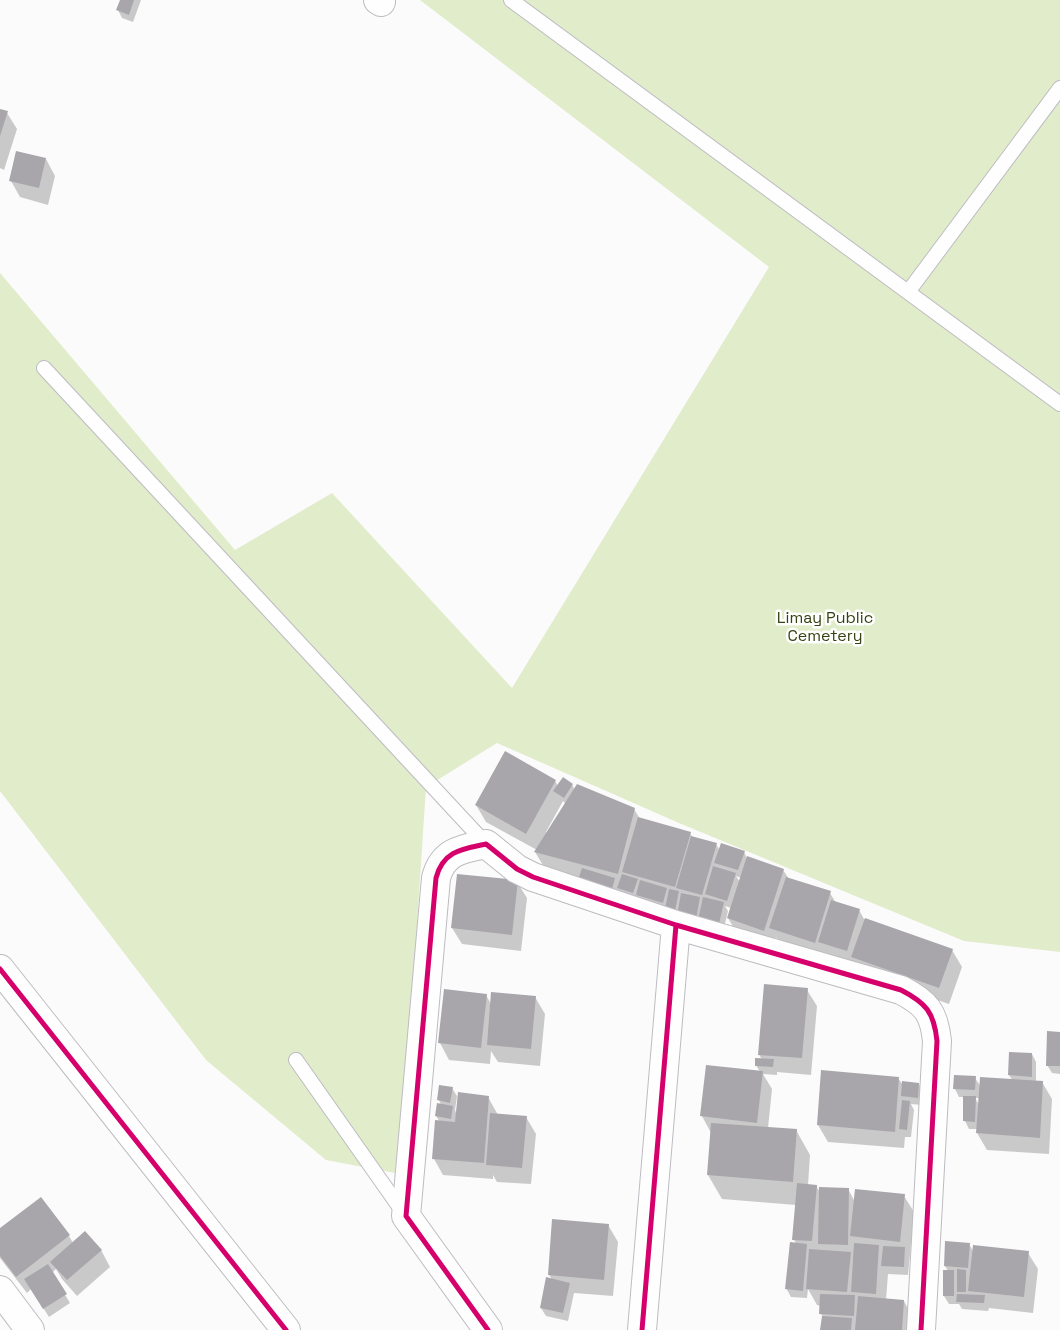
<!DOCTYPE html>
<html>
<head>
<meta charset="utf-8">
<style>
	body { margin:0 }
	canvas { display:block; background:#fbfbfb }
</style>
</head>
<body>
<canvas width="1060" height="1330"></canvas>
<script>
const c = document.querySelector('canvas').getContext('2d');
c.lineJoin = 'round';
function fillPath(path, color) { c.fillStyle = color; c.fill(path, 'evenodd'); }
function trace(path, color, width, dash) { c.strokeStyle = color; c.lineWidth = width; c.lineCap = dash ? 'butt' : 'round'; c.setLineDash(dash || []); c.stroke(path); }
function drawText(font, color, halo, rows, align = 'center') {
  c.font = font + ' "Space Grotesk",sans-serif'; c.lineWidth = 5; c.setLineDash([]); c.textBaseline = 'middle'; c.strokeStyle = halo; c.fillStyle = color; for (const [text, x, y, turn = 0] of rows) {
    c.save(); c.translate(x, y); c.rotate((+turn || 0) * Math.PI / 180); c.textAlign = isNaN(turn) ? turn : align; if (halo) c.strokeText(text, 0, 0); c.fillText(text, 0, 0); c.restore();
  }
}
fillPath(new Path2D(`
	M420,0H1060V952L964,941L679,823L497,743L426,787L413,986L395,1173L326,1160L206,1060L0,791V273L235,550L332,493L512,688L769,267Z`), '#e1eccb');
fillPath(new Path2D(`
	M121,0H141L133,22L122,18L118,10Z
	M0,110L7,113L17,129L4,170L0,168Z
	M46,159L55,176L48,205L20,197L11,181Z
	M555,781L558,786L572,785L575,790L634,809L640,819L690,833L693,838L716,844L720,851L744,852L747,858L783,870L789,879L830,893L836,903L859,910L864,919L952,950L962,967L949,1004L862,974L829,958L826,953L824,959L780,945L776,937L773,947L738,935L728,918L731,908L725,906L728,911L723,932L642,902L639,897L637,901L550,877L535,852L537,850L486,822L476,805ZM563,801L566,804L547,833L546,832ZM736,876L741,878L740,882ZM671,909L681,911L680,913Z
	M517,882L527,898L521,951L462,944L452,928Z
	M807,990L817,1006L811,1075L777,1072V1075L763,1074L772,1089L768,1128L796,1130L810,1155L808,1185L816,1186L820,1192L848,1189L855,1202L904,1196L914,1212L908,1275L888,1274L886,1300L904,1301L913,1318L912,1330H822L823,1317L821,1314V1306L817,1305L808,1289L807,1298L791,1297L786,1288L796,1244L794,1239L796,1205L722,1199L708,1175L711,1133L702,1116L760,1072L756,1065L762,1060L759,1054Z
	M486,995L491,1004L535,997L545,1014L540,1066L498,1062L491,1051L490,1064L449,1060L440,1043Z
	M1060,1033V1074L1052,1073L1047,1065Z
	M1032,1054L1036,1062V1082H1042L1052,1099L1049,1154L987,1150L977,1133L978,1129H969L965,1121V1097H959L955,1089L975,1078L981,1087L1013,1081L1009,1075ZM975,1098H980L979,1105Z
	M898,1078L903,1085L919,1084L923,1092L922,1105L911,1104L914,1110L911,1137H905L904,1148L828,1142L818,1125Z
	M452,1088L457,1096L455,1110L457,1115L488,1097L498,1115L526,1117L536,1134L531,1184L497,1182L493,1175V1179L443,1175L434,1159L440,1122L436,1116L441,1105L439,1100Z
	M608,1225L618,1242L613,1296L574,1293L568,1321L546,1316L541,1308L552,1280L549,1274Z
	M0,1230L69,1236L73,1243L101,1250L110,1267L77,1296L62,1279L56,1269L52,1273L70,1303L49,1317L31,1289L27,1293L0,1258Z
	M969,1244L973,1251L1028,1253L1038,1269L1033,1313L989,1308L988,1311L962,1309L959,1304H949L944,1296L948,1271L945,1266Z`), '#0003');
fillPath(new Path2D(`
	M120,0H134L129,15L116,10Z
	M0,109L8,111L0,136Z
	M16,151L46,158L39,188L9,181Z
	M505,751L556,780L526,834L475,805Z
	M563,777L573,784L564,798L553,791Z
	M577,784L635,808L618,874L534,852Z
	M638,817L691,832L675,887L622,872Z
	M691,836L717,843L702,895L676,888Z
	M721,843L745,851L738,870L714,863Z
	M747,856L784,869L764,931L727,918Z
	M713,866L736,873L727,901L705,894Z
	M582,868L615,878L611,893L577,883Z
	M457,874L518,880L512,935L451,928Z
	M622,874L638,879L633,893L617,888Z
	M786,877L831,891L815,943L769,928Z
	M640,880L667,888L663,903L636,895Z
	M669,889L679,891L675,911L665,909Z
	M681,893L700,897L696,920L677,916Z
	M703,897L724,902L719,924L698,920Z
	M831,900L860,909L847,951L818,942Z
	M865,918L953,949L939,988L851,957Z
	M764,984L808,988L802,1058L758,1055Z
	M444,989L487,994L481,1048L438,1043Z
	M491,992L536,996L531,1049L487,1045Z
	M1047,1031L1060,1032V1066H1046Z
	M1009,1052L1032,1053V1077L1008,1075Z
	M755,1058L774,1059L773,1067L755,1066Z
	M706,1065L763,1071L757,1123L700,1116Z
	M821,1070L899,1077L895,1132L817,1125Z
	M954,1075L976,1076L975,1090L953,1089Z
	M980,1077L1043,1081L1040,1138L976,1133Z
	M902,1081L919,1083L918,1098L901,1096Z
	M439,1085L453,1087L450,1103L437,1100Z
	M458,1092L489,1096L484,1163L432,1159L435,1120L455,1122Z
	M963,1096H976L975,1122L963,1121Z
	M902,1100L910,1101L907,1130L899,1129Z
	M437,1103L453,1106L451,1119L435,1116Z
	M490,1113L527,1116L522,1168L486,1165Z
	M711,1123L797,1129L793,1182L707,1175Z
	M797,1183L817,1185L812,1241L792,1240Z
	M819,1187L849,1188L848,1245L818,1244Z
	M855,1189L905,1194L900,1242L850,1236Z
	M41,1197L70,1235L16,1277L0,1256V1228Z
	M552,1219L609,1224L604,1280L548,1275Z
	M85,1231L102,1250L67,1280L50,1262Z
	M945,1241L970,1243L968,1268L944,1266Z
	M790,1242L807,1244L803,1291L785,1289Z
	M854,1243L879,1245L876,1294L851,1292Z
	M973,1245L1029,1251L1024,1297L968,1291Z
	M883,1246L905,1247L904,1267L881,1266Z
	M809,1249L851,1252L847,1292L806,1289Z
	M48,1264L67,1294L43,1309L24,1279Z
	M957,1269L966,1270V1292H957Z
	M943,1270H954V1296H943Z
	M546,1277L570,1283L563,1313L540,1308Z
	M820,1294L855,1295L854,1316L819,1314Z
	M957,1294L985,1295L984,1303L956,1302Z
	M858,1296L904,1300L902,1330H855Z
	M822,1316L852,1318L851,1330H820Z`), '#a8a6ab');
const service = new Path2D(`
	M511,0L1060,404
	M908,292L1060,88
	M44,368L486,844
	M296,1060L405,1215`);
const minor = new Path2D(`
	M378,0L381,2
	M0,969L286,1330
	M0,1290L30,1330
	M488,1330L406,1216L436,878C443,851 462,849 486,844L517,869L533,877L676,925L901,990C926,1003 934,1012 937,1041L921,1330
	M642,1330L676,925`);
trace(service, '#bdbbc1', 16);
trace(minor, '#bdbbc1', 30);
trace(service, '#fefefe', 14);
trace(minor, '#fefefe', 28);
trace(new Path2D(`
	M0,969L286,1330
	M488,1330L406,1216L436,878C443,851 462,849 486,844L517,869L533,877L676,925L901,990C926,1003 934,1012 937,1041L921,1330
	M642,1330L676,925`), '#d6006c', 5);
drawText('16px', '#364311', '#fff', [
	["Limay Public",825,619],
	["Cemetery",825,637]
]);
</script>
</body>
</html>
